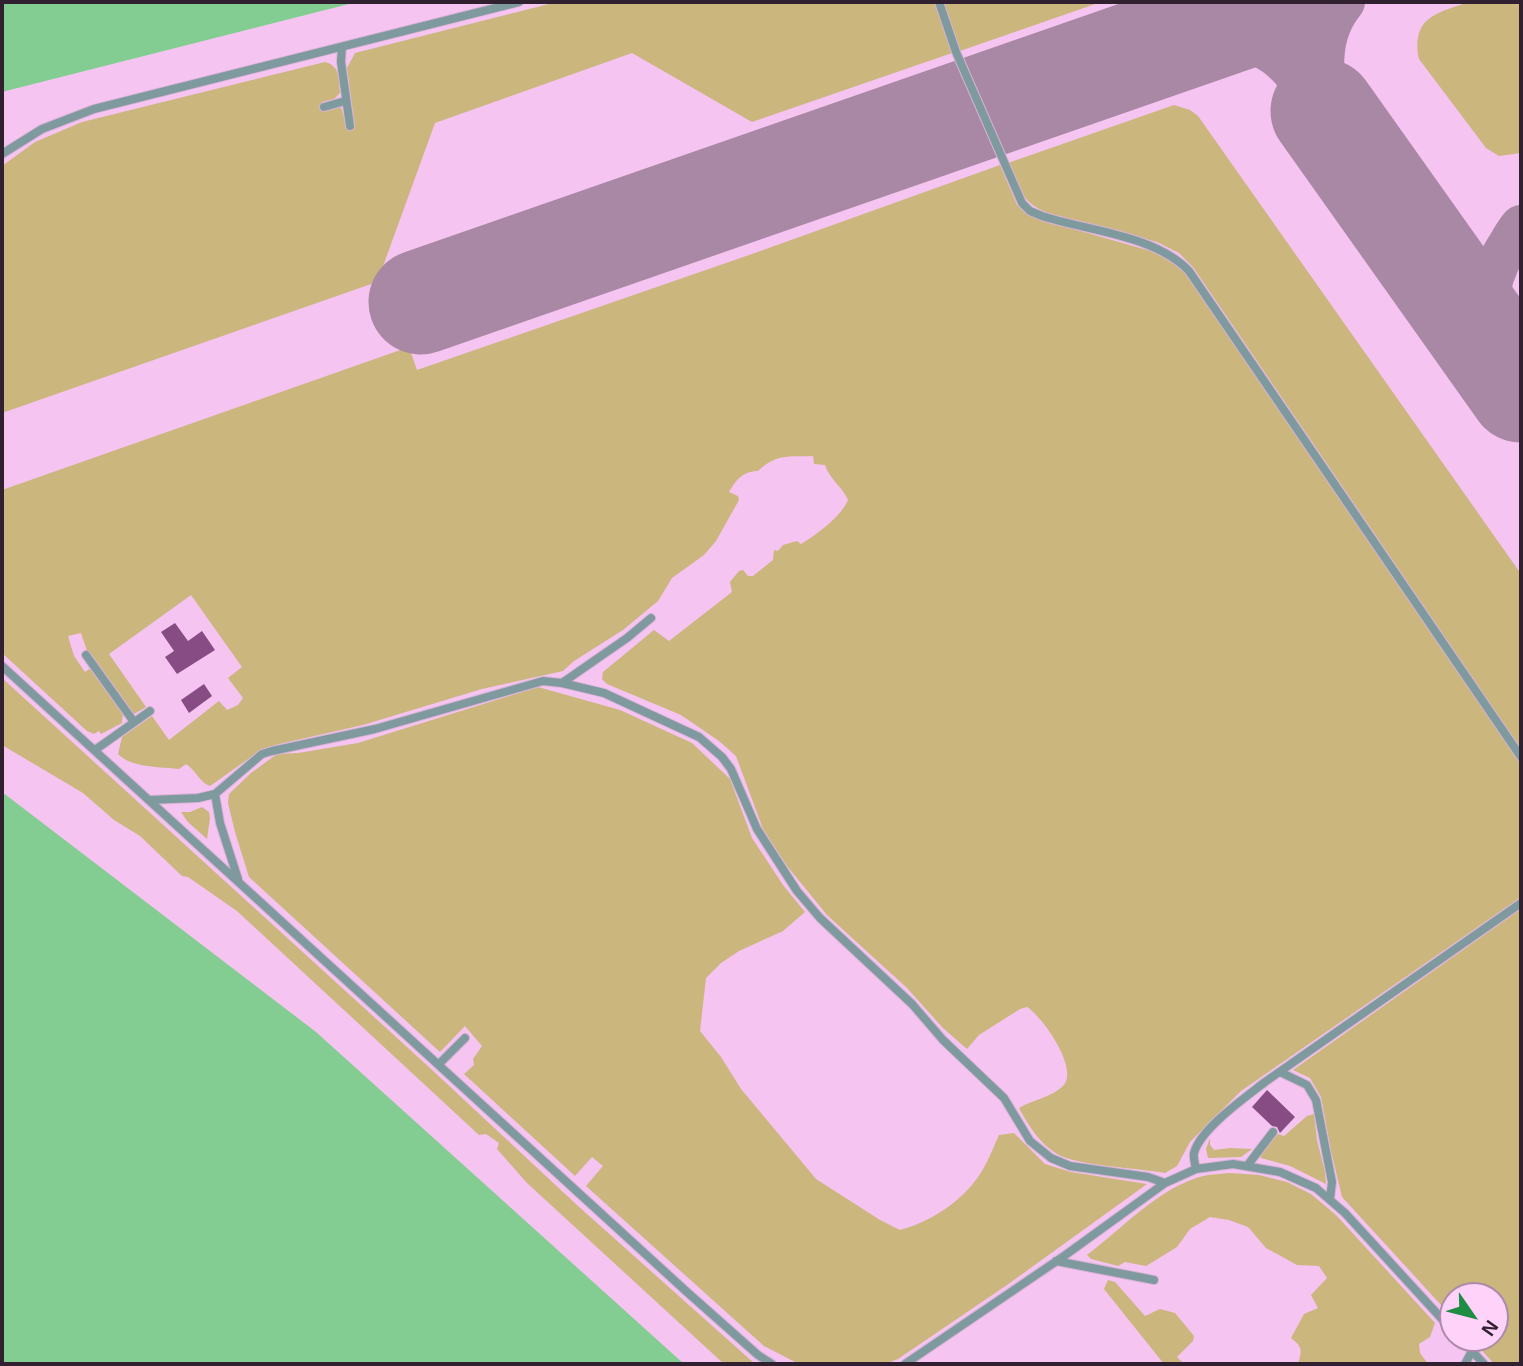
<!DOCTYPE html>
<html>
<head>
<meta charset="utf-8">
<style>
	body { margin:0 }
	#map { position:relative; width:1523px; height:1366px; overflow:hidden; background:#fed2f9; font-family:Helvetica,sans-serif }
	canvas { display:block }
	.frame { position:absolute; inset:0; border:4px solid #312130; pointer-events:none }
	.north { position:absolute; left:1439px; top:1282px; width:70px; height:70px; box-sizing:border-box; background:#fed2f9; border:2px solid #ac8ba9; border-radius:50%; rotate:125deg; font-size:19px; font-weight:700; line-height:28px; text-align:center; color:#312130 }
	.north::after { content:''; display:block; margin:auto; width:24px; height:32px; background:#1f8c44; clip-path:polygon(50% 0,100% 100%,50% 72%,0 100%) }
</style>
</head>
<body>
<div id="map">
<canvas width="1523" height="1366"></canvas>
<div class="frame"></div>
<div class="north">N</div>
</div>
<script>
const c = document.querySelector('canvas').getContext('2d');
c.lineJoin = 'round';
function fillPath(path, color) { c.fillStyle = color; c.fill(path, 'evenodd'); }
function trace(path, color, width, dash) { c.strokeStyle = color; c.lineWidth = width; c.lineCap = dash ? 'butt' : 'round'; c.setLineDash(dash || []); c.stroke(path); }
fillPath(new Path2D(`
	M357,2H1521V1364H684L2,792V92ZM1453,1296H1495V1338H1453Z`), '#f5c4f0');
fillPath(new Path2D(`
	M557,2H935L952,53L752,122L632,53L435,123L382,269L374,283L2,413V166L35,142L82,122L325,62C340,66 339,78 340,93L334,99L322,102L323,111L341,107L347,128L355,127L347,68L355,53Z
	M944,2H1101L960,51Z
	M1469,2H1521V153L1499,156L1486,148L1419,59C1411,17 1437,13 1469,2Z
	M1174,105L1190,110L1198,116L1521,574V749L1193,267L1179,253L1157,242L1053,215C1022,204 1020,191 1008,163Z
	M1000,165L1017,205L1035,218L1161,254L1172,260L1189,277L1521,762V897L1241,1091L1190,1142L1177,1166L1165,1173C1138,1168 1078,1166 1057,1154C1039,1143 1029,1126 1019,1108C1032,1100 1052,1097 1063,1086C1080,1070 1043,1017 1027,1007L1020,1009L979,1035L967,1049L943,1028L907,988L827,915L787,866L763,829L736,756L719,741L681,715L607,684L602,679L603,672L654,630L669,641L732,592L730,582L739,571L743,570L748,576H753L773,560L774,550L778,551L783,545L797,541L801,544C816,535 841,517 848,500C842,486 830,480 825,465L814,464L813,456C789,457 777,453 758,471C743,471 736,480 729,492L738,496L739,500L716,541L704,555L672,578L658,601L623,630L574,661L563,671L482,689L363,725L279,744L261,750L210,786C199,782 196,770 186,764L179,769C162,767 131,768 118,754L122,737L152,716L169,740L219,701L227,710L238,705L243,698L228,678L242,667L191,595L109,654L146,707L134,714L87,651L81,633L68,636L74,656L85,672L91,668L123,712L122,723L101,734L99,731L94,734L87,731L2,653V490L409,347L417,370L752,254Z
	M2,678L430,1068L578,1206L755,1364H724L527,1183L497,1149L499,1143L486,1134L479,1135L237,911L188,877L182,876L140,836L114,820L83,793L2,745Z
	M538,687L620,710L692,743L730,779L752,838L783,885L805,912L783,931L739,951L721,963L706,978L700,1031L721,1057L741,1089L816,1179L880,1220L900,1230C930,1222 963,1201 980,1174C988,1162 993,1148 999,1135L1014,1133L1045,1164L1071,1172L1147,1184L1007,1285L898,1359L885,1364H799L764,1346L586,1186L603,1166L592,1157L575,1176L464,1074L474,1065L473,1059L482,1046L465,1026L440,1052L249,877L235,832L228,803L229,794L251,773L277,754L298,753L358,743Z
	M202,807L209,812L210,818L207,839L188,822L181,812H190Z
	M1521,909V1364H1494L1471,1338H1495V1296H1453V1318L1342,1197L1331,1151L1321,1097L1310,1078L1293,1070Z
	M1314,1114L1317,1140L1325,1172L1326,1184L1290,1166L1261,1158L1260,1156L1263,1150L1278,1134L1284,1136L1307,1116Z
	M1210,1138V1145L1214,1150L1230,1148L1252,1149L1241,1157L1208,1158L1206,1149Z
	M1230,1173L1259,1175L1287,1182L1311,1194L1336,1215L1435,1323L1430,1337L1419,1344L1420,1353L1428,1364H1298C1302,1351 1303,1347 1291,1338L1304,1314L1318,1308L1311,1295L1327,1278L1319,1266L1297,1265L1266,1248L1248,1227L1229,1220L1210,1217L1190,1229L1177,1247L1146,1266L1125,1262L1118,1266L1091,1259L1087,1255C1123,1228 1158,1188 1203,1176C1212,1174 1221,1174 1230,1173Z
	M1108,1280L1115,1282L1145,1316L1160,1309L1175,1313L1194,1336L1193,1341L1177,1357L1184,1364H1164L1104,1289Z`), '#cbb67d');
fillPath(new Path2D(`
	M2,2H357L2,92Z
	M2,792L316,1032L684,1364H2Z`), '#83cd92');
trace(new Path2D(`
	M1032,90C1063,80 1093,70 1124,60C1178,43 1242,17 1289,67C1330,112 1356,169 1397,213
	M1335,117C1319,79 1317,35 1344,2
	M1383,187L1424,245L1438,273
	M1521,226C1515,233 1511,241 1506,249C1475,299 1490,337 1521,381`), '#a888a4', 42);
trace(new Path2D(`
	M1323,111L1521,390
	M421,302L1284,2`), '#a888a4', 105);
fillPath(new Path2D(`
	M175,623L188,641L202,631L215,650L177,674L165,657L174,651L161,632Z
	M204,684L212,696L189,713L181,700Z
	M1267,1090L1295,1117L1280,1133L1277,1127L1272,1126L1252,1107Z`), '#884c84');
const lane = new Path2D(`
	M939,2L956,52L1022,203L1030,211L1042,216C1088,231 1155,235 1189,271L1521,757
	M342,47L341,62L350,126
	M324,107L345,101
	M2,154L42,129L94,109L519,2
	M86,655L134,722
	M2,666L687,1292L758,1355L772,1364
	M562,683L627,638L651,618
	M95,750L150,711
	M215,794L220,823L238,879
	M149,800L198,798L215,794L262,754L272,751L375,729L543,681L562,683L604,693L699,737L722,757L731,769L757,829L797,891L820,918L912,1004L943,1040L1004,1098L1030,1141L1051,1158L1070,1166L1148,1177L1165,1183
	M439,1064L465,1038
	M1280,1072L1307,1085L1316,1100L1332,1182L1330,1199
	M1247,1166L1273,1132
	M1196,1169C1195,1164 1193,1158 1194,1153C1200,1129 1246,1097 1265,1082L1521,903
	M1056,1261L1154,1280
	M1460,1338L1484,1364
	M905,1364L1064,1256L1165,1183L1196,1169L1233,1164L1280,1172L1316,1188L1345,1213L1453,1331
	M1465,1364L1472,1351`);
trace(lane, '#d9b2d5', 10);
trace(lane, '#7e9a9f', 8);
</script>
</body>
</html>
